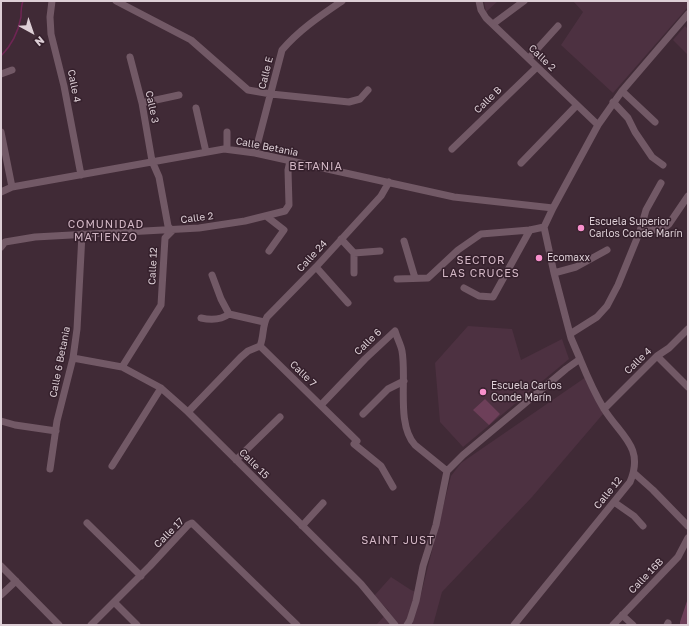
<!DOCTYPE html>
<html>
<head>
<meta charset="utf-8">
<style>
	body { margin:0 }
	#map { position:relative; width:689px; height:626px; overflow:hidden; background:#402a36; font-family:"Golos Text",sans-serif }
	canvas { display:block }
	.frame { position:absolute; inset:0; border:2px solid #ddcfd6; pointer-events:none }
	.north { position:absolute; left:12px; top:12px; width:40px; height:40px; -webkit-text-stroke:3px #35202c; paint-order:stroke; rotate:140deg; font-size:11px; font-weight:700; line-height:16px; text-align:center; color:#ddcfd6 }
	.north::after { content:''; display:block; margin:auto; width:14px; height:18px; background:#ddcfd6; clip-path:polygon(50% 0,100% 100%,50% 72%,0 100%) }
</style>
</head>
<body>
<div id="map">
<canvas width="689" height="626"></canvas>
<div class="frame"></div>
<div class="north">N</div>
</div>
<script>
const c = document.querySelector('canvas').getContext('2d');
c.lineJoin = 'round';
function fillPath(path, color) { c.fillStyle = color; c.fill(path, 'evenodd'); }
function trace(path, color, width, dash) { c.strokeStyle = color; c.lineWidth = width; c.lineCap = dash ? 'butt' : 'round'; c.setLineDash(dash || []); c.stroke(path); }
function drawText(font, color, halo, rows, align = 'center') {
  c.font = font + ' "Golos Text",sans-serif'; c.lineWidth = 3; c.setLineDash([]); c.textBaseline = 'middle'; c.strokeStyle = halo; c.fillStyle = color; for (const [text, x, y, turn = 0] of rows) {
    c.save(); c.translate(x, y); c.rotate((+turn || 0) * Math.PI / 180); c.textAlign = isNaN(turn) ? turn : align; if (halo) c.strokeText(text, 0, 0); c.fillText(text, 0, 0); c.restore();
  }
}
fillPath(new Path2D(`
	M484,1H498L486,12Z
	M573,1H688V7L613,93L561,45L583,12Z
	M685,26L688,29V55L673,40Z
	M468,326L512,329L521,360L562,339L569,359L463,447L440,422L435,363Z
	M586,377L603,414L532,497L442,592L433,625H376L389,611L374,596L391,577L411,590L421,594L451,476L461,463Z`), '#4d3141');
fillPath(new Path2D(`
	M485,399L500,414L489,425L473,410Z
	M688,598V625H680V622Z`), '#6d3f59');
trace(new Path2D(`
	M1,56C12,45 18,33 21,17C21,11 21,6 23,1`), '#6f2554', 1.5);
trace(new Path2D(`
	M52,1L50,17L51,34L64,86L81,175
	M116,1L191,40L248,90L271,94L349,102L360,99L368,90
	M479,1L481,10L486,18L598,125
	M493,24L524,1
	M529,58L558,26
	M1,74L12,70
	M622,91L655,122
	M613,102L628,118L635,132L652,157L663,165
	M142,103L179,95
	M196,108L206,152
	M1,132L12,187
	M227,132V149
	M452,149L537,67
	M255,153L282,50C299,30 320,16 342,1
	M521,163L577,105
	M1,192L12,187L224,149L255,153L454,197L553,208
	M266,216L284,230L269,251
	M640,231L663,229L669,224L688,196
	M341,239L354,253L380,251
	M404,241L415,278
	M1,247L5,242L35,237L199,228L245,221L285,211L289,205L288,170L290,161
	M316,267L348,303
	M354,273V253
	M554,273L576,267L607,250
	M212,275L221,299L229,314L264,322
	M397,279L428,278L458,250L481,234L530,230L544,227
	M464,288L479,296L493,297L530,230
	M201,318C210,320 221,320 229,314
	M570,334L597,317L607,306L618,285L640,231L646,210L661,183
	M260,346C264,337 262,326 267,317L316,267L381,196L389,182
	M260,346L357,441L354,444L381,466L393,487
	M657,356L688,387
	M73,358L122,367L161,388L188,412L361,584L395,625
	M122,367L161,305L165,238L172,231L168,226L159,177L152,161L142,103L130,57
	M321,405L365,359L395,331C397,338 401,345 402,351C407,379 396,424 415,445L447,471
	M604,409L657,356L669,348L688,329
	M188,412L241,357L248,351L260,346
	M363,414L388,389L404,381
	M1,421L15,425L56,431
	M236,460L280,417
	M112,466L161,388
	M50,469L57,421L73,358L77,329L82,234
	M634,473L653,490L688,526
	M614,502L634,516L643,526
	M87,523L141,576
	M302,526L323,503
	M1,566L59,625
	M1,595L16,581
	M114,602L137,625
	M622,615L633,625
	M91,625L150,566L188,525L192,523L297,625
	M407,625L410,620L416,601L423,566L436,525L447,471L463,455L566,369L580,359L571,338L554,273L544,227L553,208L598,125L622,91L688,14
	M514,625L630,482C645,447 620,435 604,409C595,394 587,376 580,359
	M613,625L678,557L688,538
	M667,625L668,623`), '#725966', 7);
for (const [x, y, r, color] of [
	[581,228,4,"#f890cc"],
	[539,258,4,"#f890cc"],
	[483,392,4,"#f890cc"]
]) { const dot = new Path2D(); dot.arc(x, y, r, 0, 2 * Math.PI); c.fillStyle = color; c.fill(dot); trace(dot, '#35202c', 1.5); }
drawText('10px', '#ddcfd6', '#35202c', [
	["Calle 2",542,58,44],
	["Calle E",266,73,-76],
	["Calle 4",74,86,79],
	["Calle B",488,100,-44],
	["Calle 3",152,107,78],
	["Calle Betania",267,147,11],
	["Calle 2",197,218,-7],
	["Calle 24",312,256,-47],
	["Calle 12",153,266,-87],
	["Calle 6",368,342,-44],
	["Calle 4",638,361,-44],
	["Calle 6 Betania",60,362,-79],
	["Calle 7",303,374,44],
	["Calle 15",254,464,45],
	["Calle 12",608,493,-51],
	["Calle 17",169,533,-45],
	["Calle 16B",646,576,-46]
]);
drawText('10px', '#ddcfd6', '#35202c', [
	["Escuela Superior",589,222],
	["Carlos Conde Marín",589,234],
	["Ecomaxx",547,258],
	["Escuela Carlos",491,386],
	["Conde Marín",491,398]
], 'left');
c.letterSpacing = '1px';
drawText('11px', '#d3b7c5', '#35202c', [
	["BETANIA",316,167],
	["COMUNIDAD",106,225],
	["MATIENZO",106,238],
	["SECTOR",481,261],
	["LAS CRUCES",481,274],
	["SAINT JUST",398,541]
]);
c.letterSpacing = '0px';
</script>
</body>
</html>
